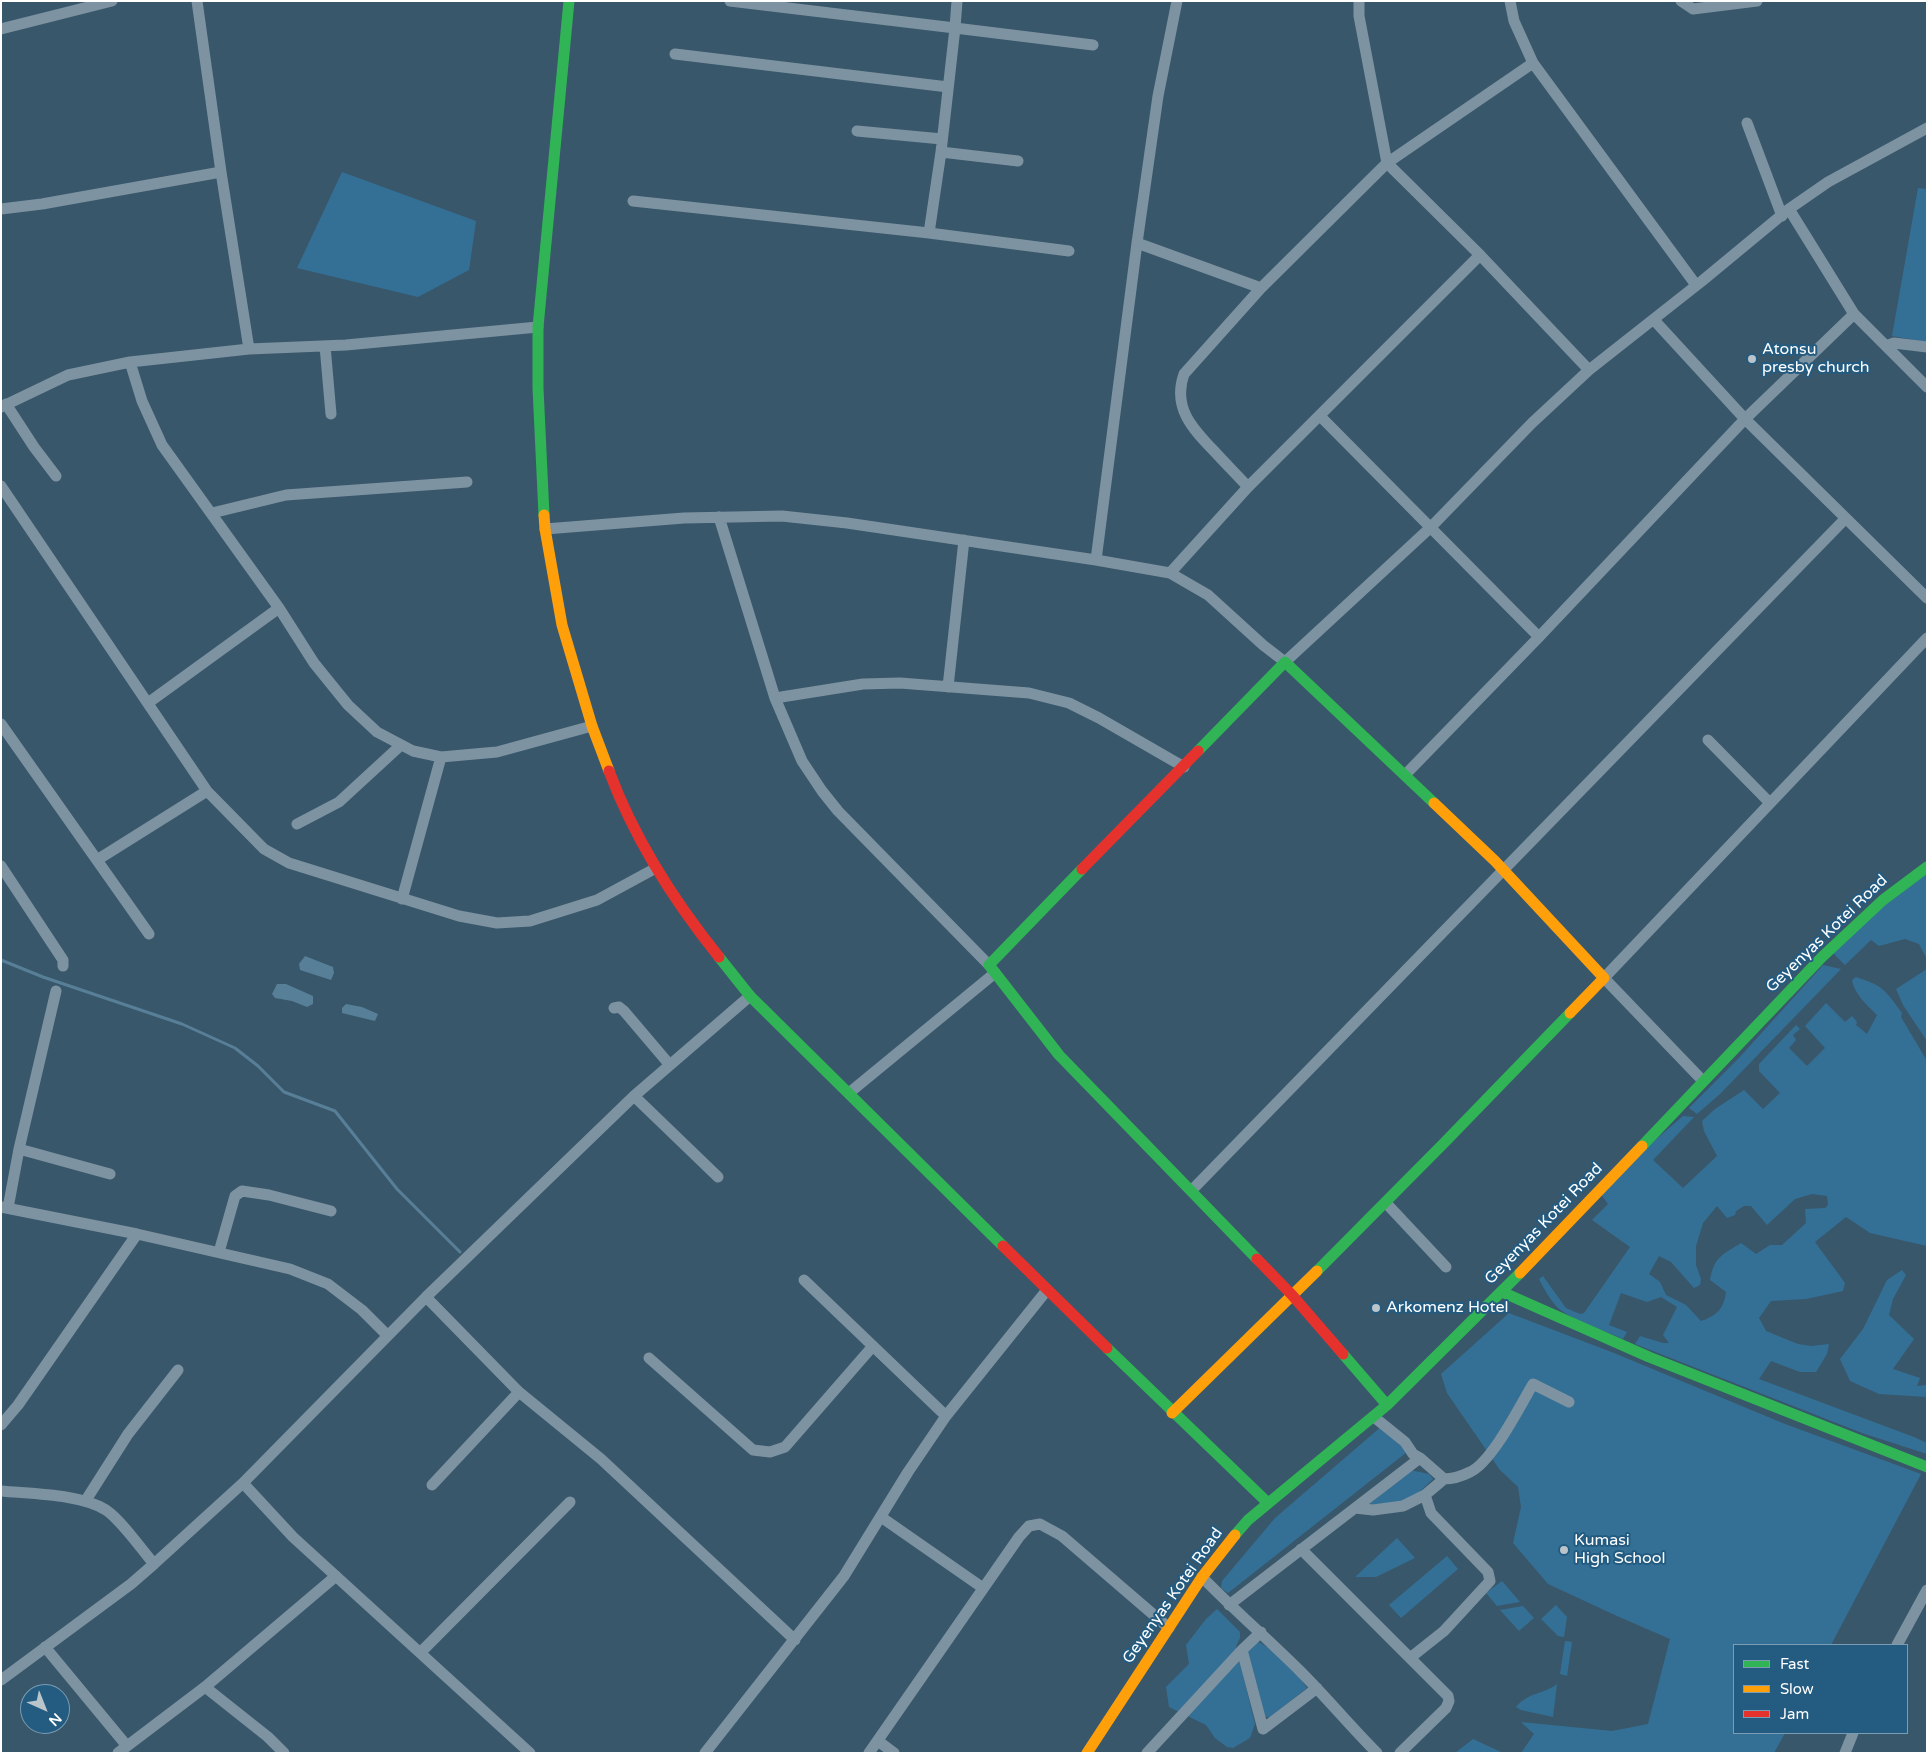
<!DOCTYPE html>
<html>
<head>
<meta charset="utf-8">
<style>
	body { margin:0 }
	#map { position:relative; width:1928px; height:1754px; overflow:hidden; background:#39576b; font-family:"Varela Round",sans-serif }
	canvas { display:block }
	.frame { position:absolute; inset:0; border:2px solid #fff; pointer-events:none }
	.legend { position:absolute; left:1733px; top:1644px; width:175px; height:90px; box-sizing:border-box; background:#235b81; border:1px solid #7b9db3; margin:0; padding:6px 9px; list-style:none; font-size:15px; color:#fff }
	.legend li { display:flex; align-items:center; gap:10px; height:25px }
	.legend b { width:25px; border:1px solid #7b9db3 }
	.north { position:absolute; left:20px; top:1684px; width:50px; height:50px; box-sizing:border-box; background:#235b81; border:1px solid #7b9db3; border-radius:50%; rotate:136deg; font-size:14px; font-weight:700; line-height:20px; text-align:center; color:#fff }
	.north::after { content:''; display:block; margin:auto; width:18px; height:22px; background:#bac4cb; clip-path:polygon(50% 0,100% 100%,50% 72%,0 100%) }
</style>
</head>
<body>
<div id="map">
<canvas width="1928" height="1754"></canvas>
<div class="frame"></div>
<ul class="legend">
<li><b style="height:6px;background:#30b455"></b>Fast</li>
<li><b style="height:6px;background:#ff9f0a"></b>Slow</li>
<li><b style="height:6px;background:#e5322d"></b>Jam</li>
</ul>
<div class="north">N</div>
</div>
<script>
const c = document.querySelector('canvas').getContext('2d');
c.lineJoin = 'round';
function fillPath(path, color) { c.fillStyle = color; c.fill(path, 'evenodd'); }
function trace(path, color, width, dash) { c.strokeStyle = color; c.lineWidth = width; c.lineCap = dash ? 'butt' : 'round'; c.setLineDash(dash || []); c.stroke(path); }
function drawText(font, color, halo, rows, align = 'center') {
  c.font = font + ' "Varela Round",sans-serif'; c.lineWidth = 4; c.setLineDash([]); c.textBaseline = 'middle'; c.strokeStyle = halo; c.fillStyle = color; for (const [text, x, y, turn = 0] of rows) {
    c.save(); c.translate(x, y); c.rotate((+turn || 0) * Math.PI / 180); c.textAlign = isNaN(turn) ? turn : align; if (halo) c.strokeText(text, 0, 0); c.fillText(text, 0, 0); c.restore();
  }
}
fillPath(new Path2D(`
	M342,172L476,221L469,270L418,297L297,268Z
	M1918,188L1927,189V342L1892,336Z
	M1927,872V959L1919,944L1905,939L1879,946L1871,940L1845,965L1833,953L1879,910Z
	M1823,965L1841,969L1720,1094L1697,1114L1689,1108L1739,1058Z
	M1927,969V1041L1903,1005L1896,989Z
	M1856,977C1884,986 1885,990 1902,1013L1901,1017L1927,1061V1246L1870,1233L1846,1217L1815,1242L1845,1283L1843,1291L1806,1299L1771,1301L1759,1318L1766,1331L1798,1344L1811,1346L1829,1344L1827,1354L1816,1372H1800L1771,1361L1759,1379L1914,1437L1927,1443V1454L1862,1433L1635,1344L1640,1336L1663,1343H1669L1663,1335L1677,1307L1661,1297L1647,1302L1621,1293L1609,1325L1627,1332L1623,1339C1606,1331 1568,1319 1556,1306C1549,1298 1544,1289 1539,1279L1543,1276L1566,1308L1580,1314L1584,1313L1630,1247L1592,1220L1608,1204L1600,1193L1646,1148L1683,1116L1694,1117L1653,1160L1683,1188L1717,1156L1704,1131L1702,1121L1715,1109L1744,1090L1763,1109L1780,1093L1759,1071V1064L1796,1025L1800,1029L1793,1035L1796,1040L1789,1048L1807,1066L1825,1048L1805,1026L1826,1003L1845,1022L1852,1016L1857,1022L1856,1025L1867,1034L1877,1015C1868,1006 1854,994 1852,980ZM1812,1194L1827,1196L1828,1205L1825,1208L1805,1209L1806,1223L1782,1245H1770L1756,1254L1741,1243C1722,1255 1714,1257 1710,1280L1726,1292C1724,1308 1717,1316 1701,1321L1686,1305L1666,1295L1660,1282L1649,1274L1659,1256L1671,1262L1694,1288L1700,1285L1701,1279L1696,1265V1246L1703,1223L1717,1206L1727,1218L1735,1215L1736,1211L1744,1206H1751L1767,1225L1795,1199Z
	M1902,1270L1906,1275L1893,1299L1889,1315L1914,1339L1893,1369L1920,1378L1917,1386L1927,1385V1397L1879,1394L1850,1381L1840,1359L1863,1329L1887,1280Z
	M1509,1313L1614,1353L1785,1424L1921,1474L1831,1645H1734V1733H1785L1774,1753H1521L1534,1734L1521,1722L1612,1731L1648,1724L1670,1639L1617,1616L1548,1584L1513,1543L1521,1507L1518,1487L1500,1470L1447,1393L1441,1374Z
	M1382,1426L1407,1452L1228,1593L1221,1588L1222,1581L1275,1518Z
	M1410,1470L1429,1474L1433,1479L1411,1500L1366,1507Z
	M1397,1538L1415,1558L1376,1577H1355Z
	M1447,1556L1458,1569L1401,1618L1389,1605Z
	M1502,1581L1520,1602L1497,1606L1486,1593Z
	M1556,1605L1567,1617L1564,1637L1558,1636L1541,1619Z
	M1523,1606L1534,1618L1519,1631L1500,1610Z
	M1217,1609L1240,1632V1638L1236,1646L1255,1724L1250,1738L1233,1748L1227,1747L1215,1738L1206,1725L1169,1707L1166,1687L1189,1664L1186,1645L1206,1619Z
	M1565,1641L1572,1642L1567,1676L1560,1674Z
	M1259,1642L1287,1660L1307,1688L1270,1717H1264L1247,1650L1254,1643Z
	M1557,1684L1553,1717L1521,1710L1516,1707C1530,1691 1543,1695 1557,1684Z
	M1473,1739L1501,1752L1505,1753H1455Z`), '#347095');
fillPath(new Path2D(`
	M305,956L333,967L334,973L331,980L300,970L299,964Z
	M277,984H286L313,996V1004L307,1007L292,1001L275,998L272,994Z
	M346,1004L362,1007L378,1014L375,1021L342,1013V1008Z`), '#587f98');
trace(new Path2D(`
	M1,960L43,977L182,1024L235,1048L258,1066L284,1092L335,1111L397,1189L460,1252`), '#587f98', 3);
trace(new Path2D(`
	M197,1L221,172L249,349
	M730,1L955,28L941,152L929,233L1069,251
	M957,1L955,28L1093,45
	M1510,1L1514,21L1533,63L1696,285
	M1681,1L1693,9L1757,1
	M1,29L112,1
	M675,54L948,87
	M1533,63L1387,163L1480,255L1589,370
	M1747,123L1782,216
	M857,131L942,139
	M941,152L1018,161
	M633,201L929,233
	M1,209L42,204L221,172
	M1789,209L1854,314L1927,387
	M1137,243L1261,288
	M1654,320L1745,419L1927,598
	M325,346L331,414
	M1886,346L1894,343L1927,347
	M130,362L142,401L162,445L279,608L314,663L348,705L377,732L413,751L441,757L497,752L592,726
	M6,404L34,447L56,476
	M1,407L68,375L130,362L249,349L346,345L538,327
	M1320,416L1539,637
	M1,486L207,791L264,849L289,863L459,916L497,923L530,921L597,900L656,868
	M1248,487L1480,255
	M212,513L286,495L467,482
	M719,517L775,698L802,761L822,791L838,811L989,965
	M545,529L684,518L782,516L847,523L1096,560L1170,573L1208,595L1263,645L1285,662L1431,527L1532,423L1589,370L1702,281L1789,209L1828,182L1927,128
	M1096,560L1137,243L1158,96L1177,1
	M1170,573L1248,487C1237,475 1226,464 1215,452C1193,429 1172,408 1184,374L1261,288L1387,163L1359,16V1
	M948,687L964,540
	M775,698L863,684L900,683L1029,693L1069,703L1099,718L1184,767
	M148,703L279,608
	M1,724L149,934
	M1708,740L1770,803
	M1405,775L1539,637L1745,419L1854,314
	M297,824L339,802L401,745
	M97,860L207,791
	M1,866L63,960V966
	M402,899L441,757
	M614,1008L619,1007L624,1011L669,1064
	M1703,1081L1604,978L1927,638
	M849,1093L995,973
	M634,1096L718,1177
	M19,1149L110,1174
	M1192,1190L1845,519
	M1386,1203L1446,1267
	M1,1207L137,1234L290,1269L328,1284L362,1310L387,1335
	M8,1208L19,1149L56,991
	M219,1252L235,1196L242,1191L269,1195L331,1211
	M804,1280L946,1416
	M426,1297L519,1392L601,1459L795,1640
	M649,1358L753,1450L770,1452L785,1447L873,1346
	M1,1425L18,1405L137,1234
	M1420,1458L1444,1479C1452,1479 1462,1476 1470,1472C1492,1462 1520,1406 1533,1384L1569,1402
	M243,1483L293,1537L530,1753
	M432,1485L519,1392
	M1,1491C31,1494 81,1494 106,1510C122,1521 141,1549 154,1564
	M86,1500L128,1434L178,1370
	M1355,1508L1373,1510L1403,1506L1425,1495
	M881,1517L983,1588
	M1301,1549L1448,1696L1449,1701L1446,1708L1400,1753
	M1202,1577C1234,1610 1269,1640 1301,1672C1327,1698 1351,1727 1377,1753
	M1229,1605L1420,1458L1413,1454L1405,1442L1374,1417
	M1897,1645L1927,1590
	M45,1647L127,1746
	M1242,1650L1263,1729L1317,1688
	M421,1652L570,1502
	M1410,1658L1444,1631L1490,1581L1488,1572L1431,1513L1425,1495L1444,1479
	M1,1680L131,1584L154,1564L243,1483L426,1297L634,1096L750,996
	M205,1687L268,1737L284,1753
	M878,1741L894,1753
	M118,1753L205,1687L336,1576
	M705,1753L844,1576L908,1472L946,1416L1047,1290
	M869,1753L1019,1537L1029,1526L1040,1524L1062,1536L1169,1628
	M1147,1753L1242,1650L1261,1632
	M1845,1753L1853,1733`), '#7e93a1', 11);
trace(new Path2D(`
	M544,515L538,388V327L569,1
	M1198,751L1285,662L1434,803
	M1082,869L989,965L1059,1055L1257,1259
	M719,957L750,996L1003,1246
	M1642,1146L1822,957L1883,900L1927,867
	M1317,1271L1444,1143L1570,1013
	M1502,1292L1649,1357L1927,1467
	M1107,1348L1268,1503
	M1343,1354L1387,1405
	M1235,1535L1248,1520L1387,1405L1520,1273`), '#30b455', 11);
trace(new Path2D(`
	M544,515L545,529L562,625L592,726L609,771
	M1434,803L1495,861L1604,978L1570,1013
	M1520,1273L1642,1146
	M1172,1413L1317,1271
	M1087,1753L1202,1577L1235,1535`), '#ff9f0a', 11);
trace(new Path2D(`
	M609,771C634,838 674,901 719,957
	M1082,869L1198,751
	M1003,1246L1107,1348
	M1257,1259L1292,1295L1343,1354`), '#e5322d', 11);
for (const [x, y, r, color] of [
	[1752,359,5,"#bac4cb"],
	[1376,1308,5,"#bac4cb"],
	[1564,1550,5,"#bac4cb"]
]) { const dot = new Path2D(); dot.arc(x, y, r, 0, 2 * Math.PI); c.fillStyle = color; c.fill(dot); trace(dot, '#235b81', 2); }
drawText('16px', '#fff', '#235b81', [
	["Atonsu",1762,350],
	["presby church",1762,368],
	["Arkomenz Hotel",1386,1308],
	["Kumasi",1574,1541],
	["High School",1574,1559]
], 'left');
drawText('16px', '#fff', '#235b81', [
	["Geyenyas Kotei Road",1827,934,-44],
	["Geyenyas Kotei Road",1544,1224,-46],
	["Geyenyas Kotei Road",1173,1596,-55]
]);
</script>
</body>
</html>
